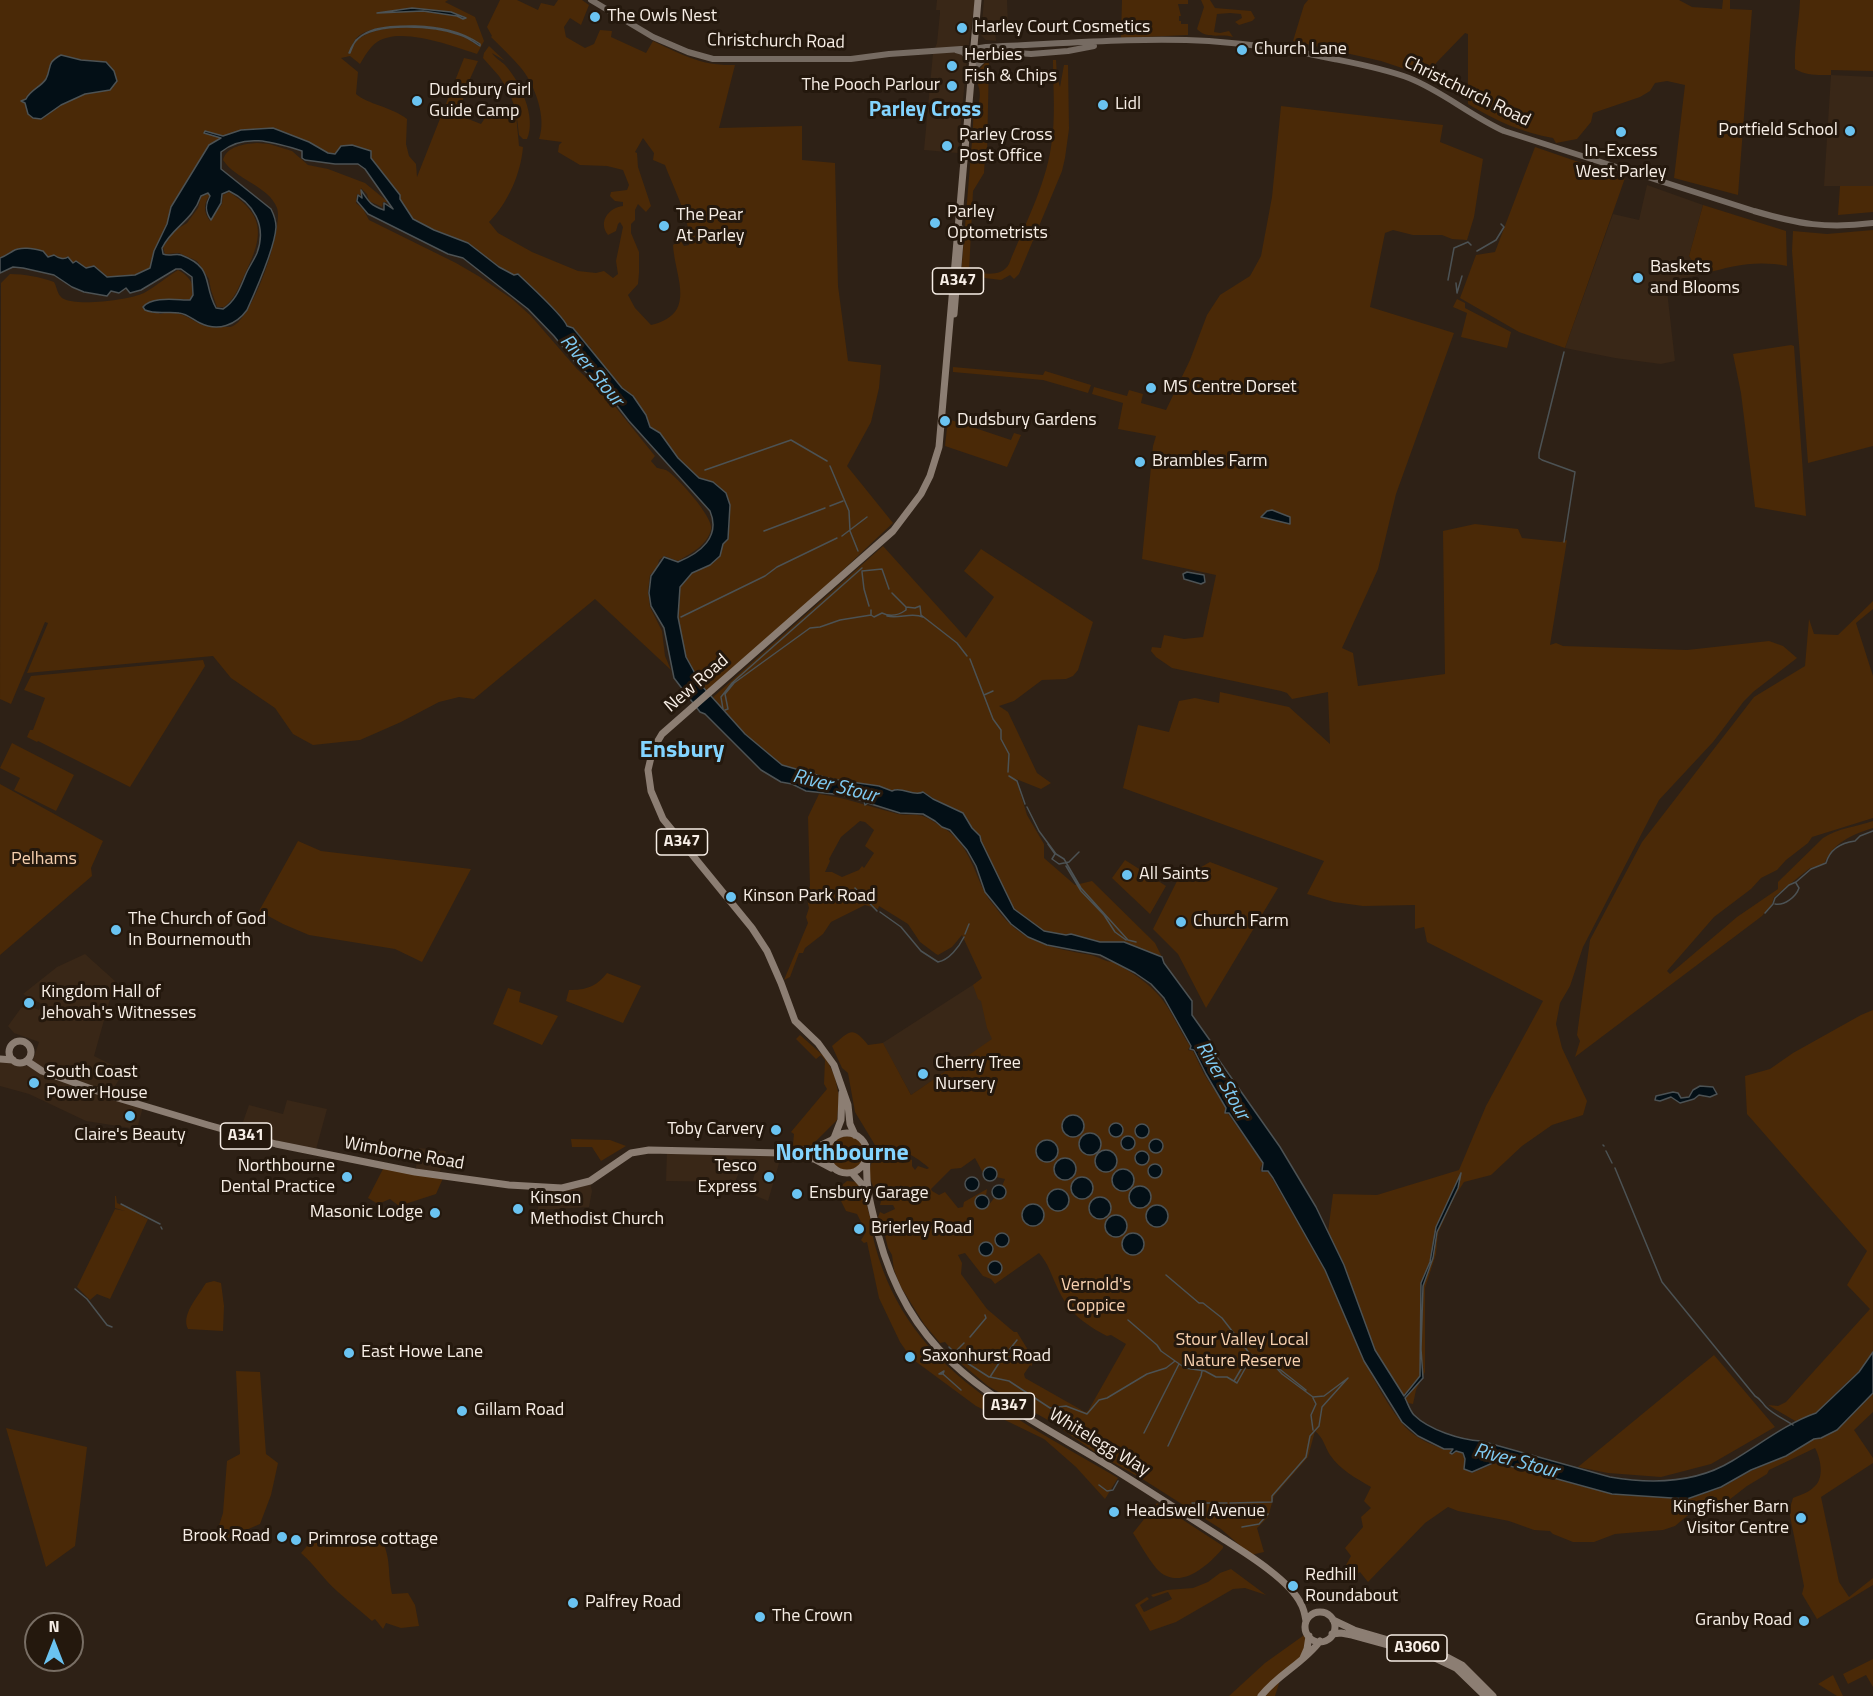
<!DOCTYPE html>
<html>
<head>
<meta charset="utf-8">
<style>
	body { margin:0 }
	#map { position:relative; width:1873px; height:1696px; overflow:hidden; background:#2e2116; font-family:"Titillium Web",sans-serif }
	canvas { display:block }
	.north { position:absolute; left:24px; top:1612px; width:60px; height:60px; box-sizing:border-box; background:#24180d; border:2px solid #786e64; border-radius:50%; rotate:0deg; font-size:16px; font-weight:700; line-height:24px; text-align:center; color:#f7eee6 }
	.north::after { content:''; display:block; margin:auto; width:21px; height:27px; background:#6ac3f1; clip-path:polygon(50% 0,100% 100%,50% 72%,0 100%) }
</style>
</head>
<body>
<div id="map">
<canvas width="1873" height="1696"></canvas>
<div class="north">N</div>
</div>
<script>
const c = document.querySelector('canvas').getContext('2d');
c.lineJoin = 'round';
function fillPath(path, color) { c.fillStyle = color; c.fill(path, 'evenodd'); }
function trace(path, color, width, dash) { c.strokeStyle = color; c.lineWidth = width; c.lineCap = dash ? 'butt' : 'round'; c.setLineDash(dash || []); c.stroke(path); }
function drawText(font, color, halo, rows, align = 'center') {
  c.font = font + ' "Titillium Web",sans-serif'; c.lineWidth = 6; c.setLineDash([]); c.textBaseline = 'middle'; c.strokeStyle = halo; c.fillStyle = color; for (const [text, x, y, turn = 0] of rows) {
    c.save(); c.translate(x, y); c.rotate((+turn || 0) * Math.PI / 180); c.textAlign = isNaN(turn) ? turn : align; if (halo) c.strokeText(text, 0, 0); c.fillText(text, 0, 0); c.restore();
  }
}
fillPath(new Path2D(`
	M937,0H975L967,58L958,153L924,150L933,53L937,43L940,13V10H936Z
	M984,0H1007L1008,27L995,28L996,41L986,40L981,35Z
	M1831,75L1873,77V186H1824Z
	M1647,185L1703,205L1689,256L1697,269L1703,274L1666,282L1675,361L1661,364L1615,358L1565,348L1613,214L1639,220Z
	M85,954L115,981L94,1056L124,1071L111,1093L32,1063L39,1042L14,1033L8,1026L21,1008L27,1005L39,1010L42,1004L23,994L57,967Z
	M982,979L996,1038L911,1095L883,1044H881Z
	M0,1061L16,1062L143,1107L137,1129L86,1121L29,1094L0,1086Z
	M287,1100L327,1109L315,1153L239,1133L249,1105L283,1114Z
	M419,1148L446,1151L439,1175L415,1172Z
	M667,1150L782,1153L768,1201L749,1193L755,1173L740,1170L735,1182L666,1181Z
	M590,1182L592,1191L589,1207L538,1210L540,1188Z`), '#392717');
fillPath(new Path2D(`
	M0,0H448L445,2L475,17L484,41L477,54C452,46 401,26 377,42C369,48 365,56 360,64L350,56L341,58L358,72L356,94C367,104 392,107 407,119L406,144L409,156L416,164L417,177L464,58L478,61L469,81L458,115L481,124L489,112L504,109L516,114L519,146L523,147C521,173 508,203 489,222L498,233L532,252L578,271L596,273L604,271L613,278L618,274L616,261L623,227L620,222L618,224L616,231L608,235C598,222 608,208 623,206V202L615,201L610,196L611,192L627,190L629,185L623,170L607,166L580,165L558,152L559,145L562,142L539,139C547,118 535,85 521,68C512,57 501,47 491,37L492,36L487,27L500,0H517L538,10L541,3L554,6L558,0H582L589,5L581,25L570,18L564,27L566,37L585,48L594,44L600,30L612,31L611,37L646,53L653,41C683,55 701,66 735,65L719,128L802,126V160L835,163L838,286L848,361L881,365L879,388L871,422L847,466L893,523L812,599L707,692L686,657L678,617V603L680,587L692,573L710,565L720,556L723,544L728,539L730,523L713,482L699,479L678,458L660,433L650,427L646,415L633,396L622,388L593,355L591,348L567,326C564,316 528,284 518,274L514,275L499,267L468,243L434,230L413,219L400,199V195L371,158L370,151C356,146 347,143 335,154L328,153L309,142L273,129L241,130L223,136L209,145L171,207L167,224L154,251L150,268L135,275L107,277L65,259L47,257L43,251C22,247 19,252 0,258ZM412,8L458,14L466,18L423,11L377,13ZM415,26C438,27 461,30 480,44L478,46C455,24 374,18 353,44C359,25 398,26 415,26ZM643,138L654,153L653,160L665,165C673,187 692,222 689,245L684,246L680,240L673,245C675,278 698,314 651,325L635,308L628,295L638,284L639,273V252L631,233V224L635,220V210L638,204L646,212L651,206L638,167L637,153L635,152Z
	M1122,0H1188V4H1178L1181,16H1179V21H1181V24H1188V35L1121,38Z
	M1201,0H1210L1215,8L1251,11L1255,18L1252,21L1239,25L1235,22L1242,18L1241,14L1230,13L1217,14L1214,32L1220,33L1229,31L1233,37C1221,33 1207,40 1197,29L1204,7Z
	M1308,0H1679L1692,7L1722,9L1723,0H1730V9L1752,10L1738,195L1674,178L1685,85L1667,81L1655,83L1650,91L1640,97L1593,113L1591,122L1577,139L1556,143L1553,138C1523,133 1494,120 1468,104V34L1465,33L1437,62L1426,76L1381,61L1293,41L1304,5Z
	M1800,0H1873V71L1831,70V75C1817,75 1807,76 1795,69C1794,46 1799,23 1800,0Z
	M489,46L505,61L492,53C495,58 501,61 505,65C520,81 537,118 527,139H523L519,135L516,110L509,92L499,76L483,58L484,53Z
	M989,59L987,155L985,157L984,173L973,191L969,272C984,273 1001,278 1009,264C1024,226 1045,187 1051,147C1056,118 1053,89 1053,60H1056L1057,77L1060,87L1064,65H1068L1069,129L1065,158L1062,171L1019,274L1014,279L1010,275L1001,280L961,275L973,129C973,123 973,116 975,110C976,105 977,107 979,102C984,82 966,80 989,59Z
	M1281,106L1443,125L1440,142L1483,159L1474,217L1467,240L1452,239L1442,235H1413L1393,230L1385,233L1370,307L1454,333L1396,494L1378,569L1342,648L1353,653L1358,686L1445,674L1443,531L1475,524L1518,529L1522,538L1561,542L1567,540L1550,645L1556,643L1563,646L1687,650L1769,641L1783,646L1797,658L1753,692L1744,701L1713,742L1659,800L1583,947L1570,986L1560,1003L1556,1024L1562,1048L1587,1101L1583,1115L1552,1125L1522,1146L1491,1175L1464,1182L1455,1196L1438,1233L1436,1254L1425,1288V1372L1416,1390L1413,1404L1408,1403L1375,1350L1344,1265L1328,1232L1333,1194L1377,1195L1459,1170L1486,1106L1543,1001L1427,942L1424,927L1415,929V905L1363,906L1334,902L1307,894L1324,861L1123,788L1138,725L1169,732L1179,701L1195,698L1219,703L1220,692L1289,707L1330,744L1328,692L1292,699L1287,693L1281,691L1172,668L1156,657L1151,651L1152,647L1161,648L1164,635L1184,639L1203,637L1216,575L1142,559L1153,446L1156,436L1118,429L1123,403L1092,394L1094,387L1127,396L1129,390L1143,394L1141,403L1166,410L1190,360L1207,315L1220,295L1250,276L1261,256L1272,197Z
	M257,143L269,144L292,151L308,165L328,169L365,183L388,202H383L382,207L369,201L367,194L361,188V195L357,194L356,203L363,209L369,220L456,263L480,277L512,299L531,316L577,369L609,399L655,456L651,461L657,468C658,468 666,470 666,470C677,476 714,518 711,529C708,545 690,554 678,561L664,556L659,560L657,568L650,575L648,591L650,607L662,631L665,656L671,670L595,599L474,699L459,697L439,702L401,722L360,740L313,745L293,734L275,708L231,678L213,656L27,673L48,623L45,622L11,704L0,699L1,283L10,274C24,274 41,277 54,282C57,287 57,294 62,298C76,307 129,300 144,293C156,286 167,277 178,270C190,276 199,289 189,300L146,303L160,314C178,310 183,315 198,323C208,328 220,327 230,327C251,325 284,228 277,208C269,186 236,180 223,160C227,146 244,144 257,143Z
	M1535,147L1625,178L1565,348L1519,332L1460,298L1476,255L1495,252Z
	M1840,186H1873V212L1838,215Z
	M229,192C268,217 262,239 244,276C238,288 235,299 224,307H217L211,290L209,279L197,261L179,253L165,254L163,247L174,231L187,223L198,208L201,197L208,194L209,196C203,205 204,213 210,221L222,204L223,195Z
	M1703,205L1786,231L1787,266C1755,260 1733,266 1703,274L1697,269L1689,256Z
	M1873,230V446L1808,463L1792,251L1793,231L1827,234Z
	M1457,299L1465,303V308L1511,332L1507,348L1461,337L1467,313L1453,307Z
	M1791,345L1794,346L1806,516L1755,507L1741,393L1733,354Z
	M953,367L1043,375L1045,371L1091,385L1088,393L1043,380L953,372Z
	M948,419L1011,440L1014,433L1021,435L1007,467L945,446Z
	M883,546L966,638L994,597L964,571L981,549L1093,622L1078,670L1073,676L1066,679L1042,680L1014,701L999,706L1008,712L1037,773L1051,783L1041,789L1016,779L1027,815L1044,844V858L1075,885L1092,881L1155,943L1162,957L1124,942H1100L1044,931L1013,909L981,841L980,836L972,828L968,819L923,792L919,794L896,789L892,791L879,786L831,779L782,765L745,734L712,698Z
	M1873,601V609L1856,623L1873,676V818L1812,837L1808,843L1786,860L1777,870L1761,878L1751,889L1714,917L1667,971L1670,974L1737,917L1778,889V882L1823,838C1838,828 1856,827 1873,821V828C1851,835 1834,842 1824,864L1810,868L1774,897L1772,904L1762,916L1575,1057L1580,1041L1577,1035L1590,940L1642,842L1754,697L1805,666L1809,619L1814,634L1838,635Z
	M203,660L205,666L130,787L38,741L37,742L27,737L30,730H33L45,698L24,690L31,676Z
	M12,743L74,775L56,811L14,790L20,778L0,768Z
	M0,784L103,841L91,868L92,876L0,955Z
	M819,794C847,798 871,807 898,814C907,816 917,813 925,817C930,819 944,828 948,831C967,845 974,869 983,889C986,896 991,902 996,908C1021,943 1052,948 1091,955C1099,957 1105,962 1113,962C1131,972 1148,982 1161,998C1173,1013 1179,1030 1190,1046L1188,1050L1193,1051L1204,1074L1226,1108L1225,1113L1228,1114L1263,1163L1260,1168L1261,1172H1268L1273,1180C1290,1210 1310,1240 1325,1271C1349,1323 1367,1377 1401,1422C1412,1437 1435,1448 1452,1450L1450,1453L1451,1455L1456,1451L1462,1453L1465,1459L1464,1469L1472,1473L1495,1463L1612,1494L1687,1499L1721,1488L1751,1471L1786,1456L1814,1439L1821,1438L1837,1430L1873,1393V1412L1854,1430L1873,1458V1463L1821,1497L1839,1582L1849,1597L1873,1578V1585L1817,1619L1802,1594L1804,1586L1789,1511L1793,1498C1800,1495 1810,1492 1815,1486C1825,1477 1820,1457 1815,1448L1769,1470L1767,1474L1747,1486L1720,1507L1694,1510L1675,1526L1663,1530L1615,1534L1594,1542H1573L1553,1534L1550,1531L1534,1530L1509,1521L1458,1511L1448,1507L1425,1523L1368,1582L1360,1572L1352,1577L1349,1573L1340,1580L1339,1578L1351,1556L1345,1548L1363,1527L1361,1517L1371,1508L1364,1501L1371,1487C1356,1478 1340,1470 1330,1455C1325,1447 1323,1437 1315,1431L1308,1457L1274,1496L1268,1517L1257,1528L1264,1552L1251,1555L1221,1529L1144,1480L1096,1453L1053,1423L988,1386L951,1355L952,1350L945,1342L940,1343L924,1324L901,1287L894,1270L892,1255L888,1248L882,1223L878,1217L880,1212L884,1214L895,1209L893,1205H880L882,1197L888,1198L892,1195L893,1192L890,1190L879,1193C871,1187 867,1172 872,1162C873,1158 875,1156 876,1153C890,1152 899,1155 912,1160V1166L915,1170L918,1166L927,1169L929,1168C920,1160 911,1154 899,1150C891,1148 882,1149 875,1145L855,1112L848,1073L842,1068L832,1046C850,1031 852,1025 868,1045L883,1043L911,1095L992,1039L987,1028L981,1001L978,999L973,985L982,978L962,935L952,947L938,955L936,954L920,942L908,924L879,906L878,909L865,905L831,922L823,934L805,948L803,953H799L790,977L784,980L808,923L806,917L809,908L806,895L810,886L808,817ZM860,821L865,822L874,830L865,846L874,853L864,868L862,866L859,870L842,877L832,872H825L830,861L829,859L841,837ZM975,1158L983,1173L986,1168L991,1167L996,1172V1177L1005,1179L1002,1186L1005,1188L1003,1197H995L988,1206L981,1208L976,1204L977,1197L986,1196L987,1189L964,1202L963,1207L958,1208L945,1192L939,1195L932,1191L931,1189L951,1169L961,1168ZM965,1253L983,1276L991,1279L995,1284L1039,1253C1049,1265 1051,1274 1057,1287C1068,1312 1084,1324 1107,1336L1111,1335L1126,1344L1088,1411L1085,1412L1025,1378L1024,1374L1030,1365L1032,1366L1031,1355L1017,1332H1014L987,1309L961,1274L962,1263L958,1255Z
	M298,841L321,851L471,869L422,962L395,949L309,935L283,924L259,911Z
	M1125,860L1166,886L1150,914L1112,878Z
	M1210,862L1278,888L1206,1008L1178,954L1153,929L1177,881Z
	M607,973L641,986L623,1023L566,1001L569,990C586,990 596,987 607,973Z
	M508,988L521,992L519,1002L558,1016L542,1045L493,1024Z
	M1873,1010V1352C1864,1369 1851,1378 1838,1391C1831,1397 1826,1406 1818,1412C1815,1414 1801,1421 1797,1422L1768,1405L1778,1406L1786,1402L1870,1309L1847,1285L1867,1251L1747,1114L1745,1076L1770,1069L1793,1053L1861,1015Z
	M800,1035L826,1058L835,1077L839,1097L837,1120L812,1145L793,1147L791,1145L793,1144L794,1134L791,1132L827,1089L824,1084L825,1060L821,1055L816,1059L796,1039Z
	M830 1153a17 17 0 1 1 34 0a17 17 0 1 1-34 0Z
	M571,1139L610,1140L626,1146L601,1161L592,1147H572Z
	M384,1167L444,1176L436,1194L399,1206L390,1199L378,1204L368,1198Z
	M847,1181L858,1182L863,1190L874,1233H872C902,1368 1011,1414 1118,1478L1105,1499L1076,1467L1044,1439L976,1406L911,1358L900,1342L879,1298L867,1242L864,1243L861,1240L866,1232L857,1214L846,1211L838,1195L836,1194V1190Z
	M115,1196H116L117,1203L149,1218L141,1216L148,1219L110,1299L97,1294L90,1300L77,1287L115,1209L125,1211L115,1208Z
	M214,1281L221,1283L224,1306L223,1331L188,1329C181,1315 197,1298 204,1286L206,1283Z
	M1714,1355L1775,1427L1711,1464L1661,1477L1608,1473L1578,1467Z
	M236,1371L260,1372L266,1454L278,1463L271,1495L260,1524L221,1541H214L223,1513L227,1461L240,1454Z
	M6,1428L87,1447L75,1546L46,1567Z
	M1157,1503L1223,1546V1548C1208,1566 1178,1593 1156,1568C1147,1557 1140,1544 1133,1533Z
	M318,1533L348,1547L381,1538C392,1560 387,1572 392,1594L408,1593L415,1605L419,1626L401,1628L386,1623L383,1629L375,1619L372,1621C361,1611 349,1602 338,1592C324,1580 315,1565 301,1553Z
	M1231,1569L1266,1595L1245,1588L1233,1589L1176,1622L1150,1631L1135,1605L1147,1597L1149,1599L1140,1605L1144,1612L1172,1599L1168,1592L1153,1597L1151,1595L1167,1590L1193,1588L1208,1582L1220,1573Z
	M1307,1633L1309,1636L1301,1660L1282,1674L1275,1696H1229L1265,1663Z
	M1873,1659V1687L1866,1675L1848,1684L1843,1674Z
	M1833,1675L1843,1696H1837L1818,1684Z`), '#4a2907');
const water = new Path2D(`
	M412,8L451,12L466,18L463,19L457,16L423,11L377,13Z
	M415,26C438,27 460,30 480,44V46C474,42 467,37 460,35C436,26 376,21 356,40C353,44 352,48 350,53H349C359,25 390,26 415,26Z
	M61,55L81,60L106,62L114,71L117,81L110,90L85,94L61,105L41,119L33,118L28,114L25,103L21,101L26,99C30,90 41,87 46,79C52,67 46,63 61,55Z
	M273,128L309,142L328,153L335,154L341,146L352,145L371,151V158L400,195V199L413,219L434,230L468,243L499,267L514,275L518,274C528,284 564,316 567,326L573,328L622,388L633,396L646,415L650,427L660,433L678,458L699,478L713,482L726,493L730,505L728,539L723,544L720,556L710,565L692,573L680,587L678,617L686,657L702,686L745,734L782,765L831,779L879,786L892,791C902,786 913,797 923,792L933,799L963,813L972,828L980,836L981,841L1014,909L1044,931L1066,935L1071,934L1100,942H1124L1162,957L1164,963L1192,1001V1015L1214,1046L1216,1056L1280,1147L1316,1207L1344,1265L1375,1350L1404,1396L1420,1376L1421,1283L1430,1262L1436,1227L1461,1173L1458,1188L1437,1232L1433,1258L1423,1286L1421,1349L1423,1378L1405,1398C1408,1404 1410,1411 1414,1415C1429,1430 1461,1440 1481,1441L1610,1477C1651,1484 1696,1483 1732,1461C1759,1445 1787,1423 1816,1413L1859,1372L1873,1352V1393L1837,1430L1821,1438L1814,1439L1786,1456L1751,1470L1721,1487L1687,1499L1612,1494L1495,1462L1472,1472L1464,1469L1465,1459L1463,1453L1456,1451L1452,1454L1450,1453L1453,1449H1444L1418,1436L1402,1422L1364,1361L1325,1270L1273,1178L1268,1171H1262L1263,1163L1229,1113H1225L1226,1108L1206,1074L1194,1050L1190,1049L1191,1046L1164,998L1151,984L1135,973L1100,955L1047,945L1028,937L1011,924L985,892L976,866L967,850L950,830L942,827L935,821L923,814L900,813L868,803L865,805L864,801L843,795L806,791L792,784L781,782L761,770L705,714L700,712L674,678L664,628L651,606L649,593L651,576L664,557L678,562C700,553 721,537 710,511L629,421L604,389L575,362L554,336L528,309L463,258L448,254L368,214L357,201L358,195L362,198L361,190C369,202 370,205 384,210V203L393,209L365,169L358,164H335L305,160L302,158V151C276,143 245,132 221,152V169L271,209C274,215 276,220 276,227C275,248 256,290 247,310C236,325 218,332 200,323C193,320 188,314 179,313C167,311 157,315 145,310L143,307C152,296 176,300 190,300L193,295L192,277L181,269H176L141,290L130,293L126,288L119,293L111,291L107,296L84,292L72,287L54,275L23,268L13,267L0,273V258C6,256 8,254 13,251C21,246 34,249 43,251L48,257L54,255C58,258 64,260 68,257L73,263L76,261L86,268L94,266L107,277L135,275L150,268L154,251L167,224L171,207L209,145L221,138L204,133L205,131L223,136L241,130ZM229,191C254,203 267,226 257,253C254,260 249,267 246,274C240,288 236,301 223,309L216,308C202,283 215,268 181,255C175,253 170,257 163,254L162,248C173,226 192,222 201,196L208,193L210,196C205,205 205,212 211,220L221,203L222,194Z
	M1272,510L1290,517V524L1261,517L1267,511Z
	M1187,572L1204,575L1205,582L1201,584L1184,579L1183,574Z
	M1700,1086L1713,1087L1717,1094L1710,1097L1699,1095L1694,1099L1680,1103L1671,1097L1660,1101L1655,1100L1656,1096L1673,1092L1678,1093L1681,1098L1689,1097L1693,1090Z
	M1062 1126a11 11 0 1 1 22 0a11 11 0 1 1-22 0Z
	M1109 1130a7 7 0 1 1 14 0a7 7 0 1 1-14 0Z
	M1135 1131a7 7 0 1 1 14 0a7 7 0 1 1-14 0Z
	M1079 1144a11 11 0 1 1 22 0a11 11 0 1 1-22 0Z
	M1121 1143a7 7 0 1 1 14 0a7 7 0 1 1-14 0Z
	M1149 1146a7 7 0 1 1 14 0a7 7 0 1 1-14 0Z
	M1036 1151a11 11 0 1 1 22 0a11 11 0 1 1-22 0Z
	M1095 1161a11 11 0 1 1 22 0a11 11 0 1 1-22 0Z
	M1135 1158a7 7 0 1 1 14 0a7 7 0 1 1-14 0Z
	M1054 1169a11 11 0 1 1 22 0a11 11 0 1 1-22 0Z
	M1148 1171a7 7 0 1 1 14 0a7 7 0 1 1-14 0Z
	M983 1174a7 7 0 1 1 14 0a7 7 0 1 1-14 0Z
	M1112 1180a11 11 0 1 1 22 0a11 11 0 1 1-22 0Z
	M1071 1188a11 11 0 1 1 22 0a11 11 0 1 1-22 0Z
	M965 1184a7 7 0 1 1 14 0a7 7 0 1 1-14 0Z
	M992 1192a7 7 0 1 1 14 0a7 7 0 1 1-14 0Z
	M1129 1197a11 11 0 1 1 22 0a11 11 0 1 1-22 0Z
	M1047 1200a11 11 0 1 1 22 0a11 11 0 1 1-22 0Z
	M975 1202a7 7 0 1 1 14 0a7 7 0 1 1-14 0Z
	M1089 1208a11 11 0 1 1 22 0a11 11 0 1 1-22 0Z
	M1022 1215a11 11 0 1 1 22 0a11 11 0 1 1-22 0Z
	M1146 1216a11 11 0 1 1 22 0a11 11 0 1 1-22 0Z
	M1105 1226a11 11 0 1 1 22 0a11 11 0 1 1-22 0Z
	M1122 1244a11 11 0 1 1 22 0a11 11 0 1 1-22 0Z
	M995 1240a7 7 0 1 1 14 0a7 7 0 1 1-14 0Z
	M979 1249a7 7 0 1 1 14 0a7 7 0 1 1-14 0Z
	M988 1268a7 7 0 1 1 14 0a7 7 0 1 1-14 0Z`);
fillPath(water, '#030f16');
trace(water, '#4c5254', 1.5);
trace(new Path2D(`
	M1477,251L1496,240L1504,227L1501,224
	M1448,280L1454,248L1468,242L1471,245
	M1456,283L1457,293L1462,276
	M1564,352L1539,453V458L1542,460L1575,472L1564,542
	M830,466L849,511L850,531L858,551
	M705,470L791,440L827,461
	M830,506L843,501
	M764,531L825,508
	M842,536L867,517
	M862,571L882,569L889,589
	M862,572L864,589L869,606
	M906,607L915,608L920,606L921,615L957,643L967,656
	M871,615L874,617L882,613C890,617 899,615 906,610V607L892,593
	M887,616C899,619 912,612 923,617
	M681,617L765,576L777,567L837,538
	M970,659L993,719L1001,730V739L1009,754L1008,772
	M984,695L993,691
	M723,709L721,697L732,683L862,568
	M725,710L728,709L725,694L734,683L810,628L820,627L840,620L871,615V610
	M1009,776L1017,781L1025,804
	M1027,807L1039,831L1056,854L1064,859L1081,888L1128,940L1136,942
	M1048,844L1055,854L1052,859L1059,864L1064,863
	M1065,863L1069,862L1079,852
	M1066,866L1081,891L1104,915L1115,932L1126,940
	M855,888L877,911
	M1775,904C1784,906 1796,897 1799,888L1796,883
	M880,912L901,927L921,951L938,962C949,960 959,947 964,937
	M1765,913L1773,904L1775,898L1789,885L1796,882L1811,869L1826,863C1830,849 1840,843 1855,841L1860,836L1873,831
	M965,934L969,924
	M1603,1145L1604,1146
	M1606,1151L1612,1163
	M1615,1168L1662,1282L1755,1396C1761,1399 1762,1403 1766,1407C1774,1415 1784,1419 1793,1425
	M121,1204L160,1224
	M161,1227L162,1229
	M1166,1275L1199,1303H1203L1222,1318L1250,1354L1271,1362L1282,1374L1313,1397L1324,1396L1348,1378L1322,1407L1319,1426L1310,1436L1306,1457L1272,1496V1502L1230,1503
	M75,1289L87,1299L107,1325L112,1327
	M1128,1320L1157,1345L1161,1351L1185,1368L1205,1371L1216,1377H1227L1237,1383L1251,1358L1253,1356L1267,1361
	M970,1337L986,1318L985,1315
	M949,1347L961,1359L989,1377
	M956,1351L964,1343
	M1006,1354L1017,1340
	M1001,1360L990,1377L1009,1381L1050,1408L1066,1406L1087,1414L1099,1400L1107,1398L1147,1374L1166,1368L1175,1361
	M1277,1367L1306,1390
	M943,1374H939L944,1371L943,1374L961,1390
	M1234,1381L1250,1354
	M1313,1398L1316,1404L1311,1415L1313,1430
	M1144,1433L1179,1364
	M1168,1446L1201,1376L1202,1371
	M1099,1485L1107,1491L1113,1490L1118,1481
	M1192,1503H1227
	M1242,1527L1259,1524L1268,1514`), '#4c5254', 1.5);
trace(new Path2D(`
	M591,0L653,37L688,52L713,59H851L889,54L961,49L1031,54L1068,51L1094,46
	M973,49L986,47C1059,44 1136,37 1209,41C1251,44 1293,50 1334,59C1359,64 1385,69 1409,78C1442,91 1471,116 1504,131L1754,211C1798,224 1827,229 1873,223
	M956,50L963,52L970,60
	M972,70L985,58L997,53`), '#766b62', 6);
trace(new Path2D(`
	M954,314L961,229
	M9 1052a11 11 0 1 1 22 0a11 11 0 1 1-22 0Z
	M0,1059L13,1060
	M27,1061L42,1071L111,1096L208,1125L276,1144L415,1172L509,1185L562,1188L590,1181L631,1153L649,1150L782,1153L815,1148L832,1140
	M827 1153a20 20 0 1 1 40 0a20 20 0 1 1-40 0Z
	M855,1135L850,1124L848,1105L834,1065L818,1043L795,1021L781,983L767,951L752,928L663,819L651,791L648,770L653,749L662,734L893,531L921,494L930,476L939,447L978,0
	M834,1138L841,1120L842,1093
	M791,1155L814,1159L831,1168
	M867,1158C865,1188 871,1206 878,1234C912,1362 995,1398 1099,1460C1140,1485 1181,1512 1222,1538C1244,1552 1290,1580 1301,1604C1304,1609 1305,1615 1306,1621
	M852,1173L866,1189
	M1305 1627a15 15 0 1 1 30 0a15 15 0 1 1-30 0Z
	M1333,1620L1354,1630L1447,1657L1462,1665L1493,1696
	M1332,1634L1341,1633L1352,1635L1425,1655
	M1303,1658L1307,1649L1309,1636
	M1435,1658L1456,1668L1485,1696
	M1261,1696C1278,1674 1304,1663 1320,1641`), '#8c7e73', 7);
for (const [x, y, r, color] of [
	[595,17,6,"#6ac3f1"],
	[962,28,6,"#6ac3f1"],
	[1242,50,6,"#6ac3f1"],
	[952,66,6,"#6ac3f1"],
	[952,86,6,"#6ac3f1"],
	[417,101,6,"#6ac3f1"],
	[1103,105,6,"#6ac3f1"],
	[1850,131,6,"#6ac3f1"],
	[1621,132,6,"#6ac3f1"],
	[947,146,6,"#6ac3f1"],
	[935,223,6,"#6ac3f1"],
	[664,226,6,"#6ac3f1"],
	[1638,278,6,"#6ac3f1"],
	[1151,388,6,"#6ac3f1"],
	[945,421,6,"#6ac3f1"],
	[1140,462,6,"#6ac3f1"],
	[1127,875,6,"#6ac3f1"],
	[731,897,6,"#6ac3f1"],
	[1181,922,6,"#6ac3f1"],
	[116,930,6,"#6ac3f1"],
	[29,1003,6,"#6ac3f1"],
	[923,1074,6,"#6ac3f1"],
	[34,1083,6,"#6ac3f1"],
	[130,1116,6,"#6ac3f1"],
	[776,1130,6,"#6ac3f1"],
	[347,1177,6,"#6ac3f1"],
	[769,1177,6,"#6ac3f1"],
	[797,1194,6,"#6ac3f1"],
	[518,1209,6,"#6ac3f1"],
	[435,1213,6,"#6ac3f1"],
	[859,1229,6,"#6ac3f1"],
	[349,1353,6,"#6ac3f1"],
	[910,1357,6,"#6ac3f1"],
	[462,1411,6,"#6ac3f1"],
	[1114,1512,6,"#6ac3f1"],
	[1801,1518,6,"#6ac3f1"],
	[282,1537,6,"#6ac3f1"],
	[296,1540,6,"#6ac3f1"],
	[1293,1586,6,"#6ac3f1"],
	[573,1603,6,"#6ac3f1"],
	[760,1617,6,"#6ac3f1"],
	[1804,1621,6,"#6ac3f1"]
]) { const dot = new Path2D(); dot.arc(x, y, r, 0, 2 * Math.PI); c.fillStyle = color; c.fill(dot); trace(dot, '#24180d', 2); }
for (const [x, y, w] of [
	[958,281,51],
	[682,842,51],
	[246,1136,51],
	[1009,1406,51],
	[1417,1648,60]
]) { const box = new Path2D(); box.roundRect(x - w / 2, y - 13, w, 26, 4.5); c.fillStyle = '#24180d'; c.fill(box); trace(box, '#f7eee6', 1.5); }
drawText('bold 16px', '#f7eee6', null, [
	["A347",958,281],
	["A347",682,842],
	["A341",246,1136],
	["A347",1009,1406],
	["A3060",1417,1648]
]);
drawText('18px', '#f7eee6', '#24180d', [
	["The Owls Nest",607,17],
	["Harley Court Cosmetics",974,28],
	["Church Lane",1254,50],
	["Herbies",964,56],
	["Fish & Chips",964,77],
	["The Pooch Parlour",940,86,"right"],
	["Dudsbury Girl",429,91],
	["Guide Camp",429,112],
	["Lidl",1115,105],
	["Portfield School",1838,131,"right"],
	["Parley Cross",959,136],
	["Post Office",959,157],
	["In-Excess",1621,152,"center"],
	["West Parley",1621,173,"center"],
	["Parley",947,213],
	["Optometrists",947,234],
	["The Pear",676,216],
	["At Parley",676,237],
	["Baskets",1650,268],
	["and Blooms",1650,289],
	["MS Centre Dorset",1163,388],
	["Dudsbury Gardens",957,421],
	["Brambles Farm",1152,462],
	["All Saints",1139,875],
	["Kinson Park Road",743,897],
	["The Church of God",128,920],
	["In Bournemouth",128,941],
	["Church Farm",1193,922],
	["Kingdom Hall of",41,993],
	["Jehovah's Witnesses",41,1014],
	["Cherry Tree",935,1064],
	["Nursery",935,1085],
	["South Coast",46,1073],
	["Power House",46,1094],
	["Toby Carvery",764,1130,"right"],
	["Claire's Beauty",130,1136,"center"],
	["Northbourne",335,1167,"right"],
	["Dental Practice",335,1188,"right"],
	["Tesco",757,1167,"right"],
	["Express",757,1188,"right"],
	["Ensbury Garage",809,1194],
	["Kinson",530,1199],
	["Methodist Church",530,1220],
	["Masonic Lodge",423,1213,"right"],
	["Brierley Road",871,1229],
	["East Howe Lane",361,1353],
	["Saxonhurst Road",922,1357],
	["Gillam Road",474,1411],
	["Kingfisher Barn",1789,1508,"right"],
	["Visitor Centre",1789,1529,"right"],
	["Headswell Avenue",1126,1512],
	["Brook Road",270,1537,"right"],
	["Primrose cottage",308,1540],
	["Redhill",1305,1576],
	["Roundabout",1305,1597],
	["Palfrey Road",585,1603],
	["The Crown",772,1617],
	["Granby Road",1792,1621,"right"]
], 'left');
drawText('18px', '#f7eee6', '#24180d', [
	["Christchurch Road",776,42,1],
	["Christchurch Road",1467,92,26],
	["New Road",697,684,-41],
	["Wimborne Road",404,1154,10],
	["Whitelegg Way",1099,1443,31]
]);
drawText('18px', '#f7d0af', '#24180d', [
	["Pelhams",44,860],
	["Vernold's",1096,1286],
	["Coppice",1096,1307],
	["Stour Valley Local",1242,1341],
	["Nature Reserve",1242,1362]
]);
drawText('italic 20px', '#7fcaf2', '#24180d', [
	["River Stour",591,371,50],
	["River Stour",835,787,14],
	["River Stour",1222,1081,60],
	["River Stour",1516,1462,15]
]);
drawText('bold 21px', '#83d4ff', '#24180d', [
	["Parley Cross",925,111]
]);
drawText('bold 24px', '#83d4ff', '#24180d', [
	["Ensbury",682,751],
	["Northbourne",842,1154]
]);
</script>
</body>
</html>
